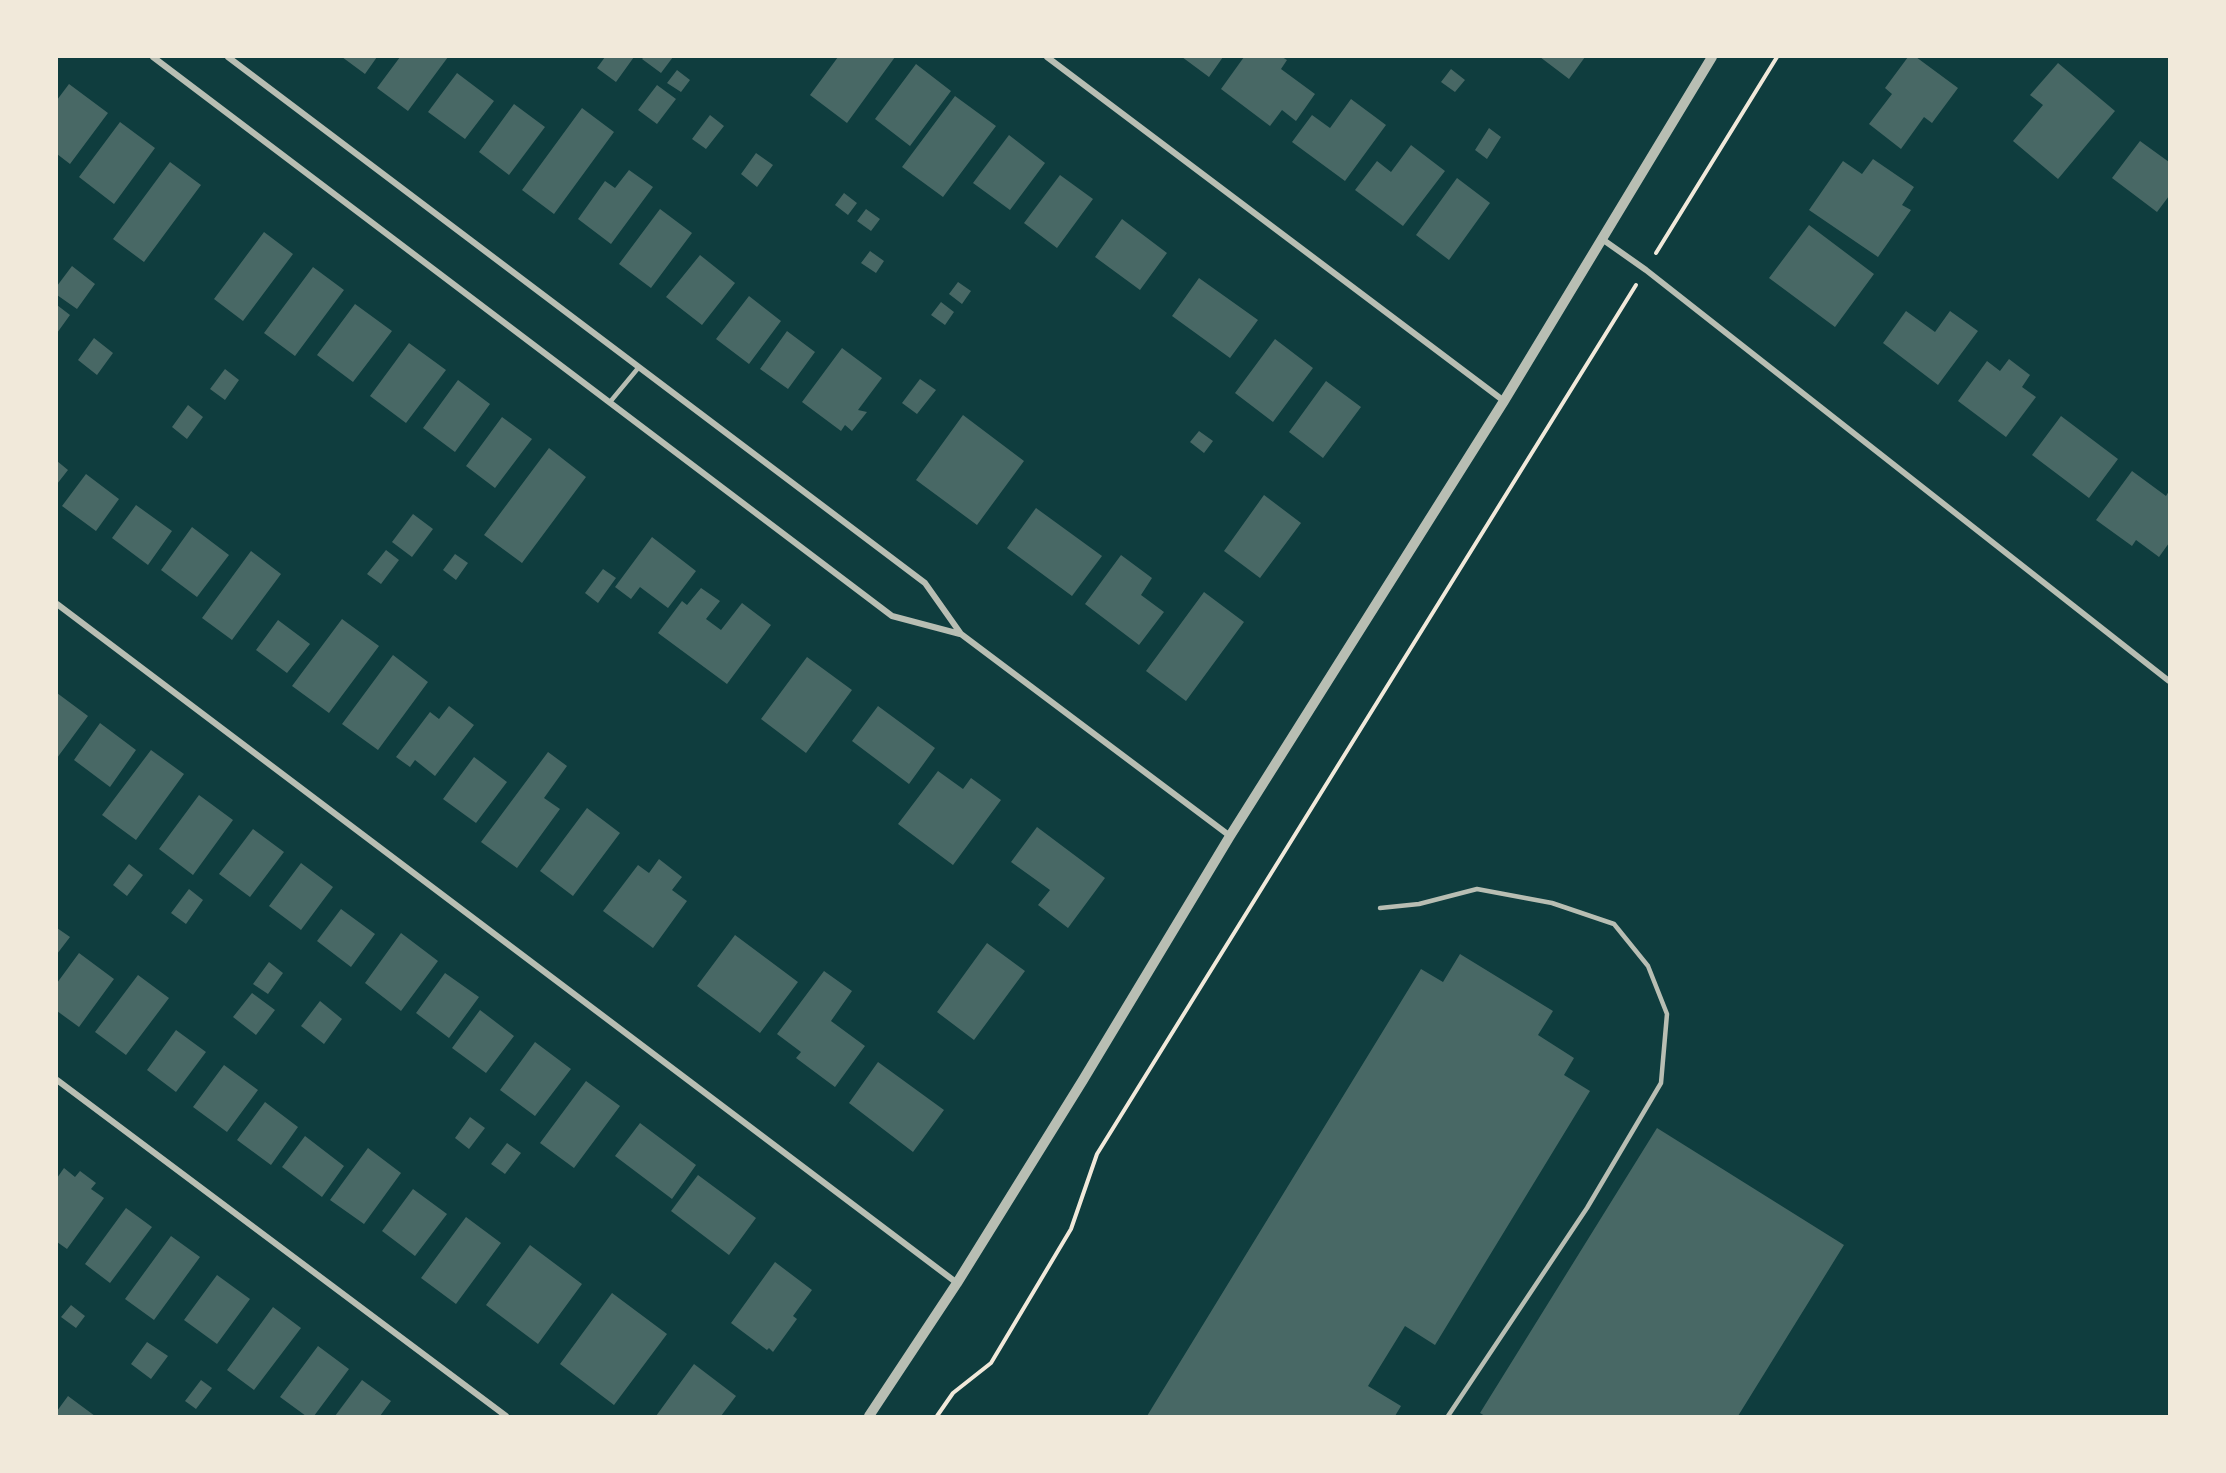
<!DOCTYPE html>
<html>
<head>
<meta charset="utf-8">
<style>
	body { margin:0 }
	#map { position:relative; width:2226px; height:1473px; overflow:hidden; background:#0f3d3e; font-family:"Roboto Serif",serif }
	canvas { display:block }
	.frame { position:absolute; inset:0; border:58px solid #f1e9da; pointer-events:none }
</style>
</head>
<body>
<div id="map">
<canvas width="2226" height="1473"></canvas>
<div class="frame"></div>
</div>
<script>
const c = document.querySelector('canvas').getContext('2d');
c.lineJoin = 'round';
function fillPath(path, color) { c.fillStyle = color; c.fill(path, 'evenodd'); }
function trace(path, color, width, dash) { c.strokeStyle = color; c.lineWidth = width; c.lineCap = dash ? 'butt' : 'round'; c.setLineDash(dash || []); c.stroke(path); }
fillPath(new Path2D(`
	M342,57H377L365,74Z
	M400,57H448L408,111L377,88Z
	M605,57H634L616,82L597,68Z
	M644,57H673L661,73L642,59Z
	M838,57H895L847,123L810,95Z
	M1182,57H1223L1209,77Z
	M1244,57H1282L1287,60L1281,69L1315,94L1296,121L1282,110L1270,126L1221,89Z
	M1540,57H1585L1569,79Z
	M1908,57H1916L1958,88L1932,123L1924,117L1901,149L1869,124L1892,94L1885,88Z
	M2058,63L2115,111L2058,179L2013,141L2043,105L2030,95Z
	M916,64L951,91L910,146L875,119Z
	M1451,69L1465,80L1455,92L1441,82Z
	M677,70L690,80L681,92L667,83Z
	M457,73L494,101L465,139L428,112Z
	M69,84L108,113L70,164L57,154V100Z
	M657,85L676,99L657,124L638,110Z
	M955,96L996,126L943,197L902,167Z
	M1351,99L1386,125L1345,181L1292,142L1312,115L1330,128Z
	M514,104L545,127L509,175L479,152Z
	M582,108L614,132L554,214L522,190Z
	M710,115L724,126L706,149L692,139Z
	M120,122L155,148L114,204L79,177Z
	M1489,128L1501,137L1487,159L1475,150Z
	M1009,135L1045,163L1010,210L973,183Z
	M2140,141L2169,162V196L2157,212L2112,178Z
	M1411,145L1445,171L1403,226L1355,190L1377,161L1391,172Z
	M756,153L773,165L757,187L741,174Z
	M1873,159L1914,187L1902,205L1911,210L1878,257L1809,210L1843,161L1862,174Z
	M170,162L201,185L144,262L113,239Z
	M629,170L653,187L611,244L578,219L605,181L615,188Z
	M1060,175L1093,199L1057,248L1024,223Z
	M1457,178L1490,203L1449,260L1416,235Z
	M844,193L857,203L848,215L835,205Z
	M660,209L692,233L651,288L619,264Z
	M866,209L880,219L871,231L857,221Z
	M1122,219L1167,253L1140,290L1095,257Z
	M1809,225L1874,274L1835,327L1769,278Z
	M264,232L293,254L243,321L214,299Z
	M870,251L884,261L876,273L861,263Z
	M700,255L735,283L702,325L666,297Z
	M72,266L95,284L77,309L57,295V286Z
	M313,267L344,290L295,356L264,333Z
	M1199,278L1258,320L1230,358L1172,316Z
	M958,282L971,291L962,304L949,294Z
	M749,296L781,321L749,364L716,339Z
	M941,302L954,312L945,325L931,315Z
	M355,304L392,331L353,382L317,355Z
	M57,305L70,315L57,333Z
	M1906,311L1935,332L1950,311L1978,331L1938,385L1883,343Z
	M787,331L815,352L788,389L760,369Z
	M94,338L113,353L97,375L78,360Z
	M1275,339L1313,368L1273,422L1235,393Z
	M409,343L446,370L406,423L370,396Z
	M842,348L882,378L858,410L867,412L852,431L845,425L841,431L802,402Z
	M2009,359L2030,375L2022,387L2036,397L2006,437L1958,401L1987,361L2000,371Z
	M225,369L239,380L225,400L210,389Z
	M920,379L936,390L917,414L902,403Z
	M458,380L490,404L455,452L423,428Z
	M1326,381L1361,407L1323,458L1289,432Z
	M188,405L203,417L187,439L172,427Z
	M963,415L1024,461L977,525L916,480Z
	M2061,416L2118,459L2089,498L2032,455Z
	M502,417L532,439L495,488L466,466Z
	M1199,431L1213,441L1204,453L1190,442Z
	M549,448L586,477L522,563L484,535Z
	M57,461L68,470L57,484Z
	M2132,471L2166,496L2169,491V543L2159,557L2136,540L2132,546L2096,520Z
	M86,474L119,499L96,531L62,506Z
	M1264,495L1301,523L1260,578L1224,551Z
	M136,505L172,531L148,565L112,538Z
	M1036,508L1102,556L1072,596L1007,548Z
	M413,514L433,529L412,557L392,542Z
	M192,527L229,555L197,597L161,570Z
	M652,537L696,571L668,608L640,587L631,599L615,587Z
	M386,550L399,560L381,584L367,574Z
	M251,551L281,574L232,640L202,618Z
	M455,554L468,563L456,580L443,570Z
	M1121,555L1152,578L1141,595L1164,612L1139,645L1085,604Z
	M603,569L616,578L598,603L585,593Z
	M701,588L720,601L706,619L721,630L742,603L771,625L727,684L658,633L682,601L687,605Z
	M1204,592L1244,622L1186,701L1146,671Z
	M342,619L379,646L329,713L292,686Z
	M278,620L310,644L287,673L256,650Z
	M393,655L428,682L378,750L342,724Z
	M807,657L852,690L806,753L761,719Z
	M57,693L88,716L57,758Z
	M449,706L474,725L435,776L415,760L410,767L396,757L430,712L439,719Z
	M878,706L935,748L909,784L852,741Z
	M100,723L136,750L110,787L74,760Z
	M151,750L184,774L136,840L102,815Z
	M548,752L567,766L544,798L560,809L517,868L481,842Z
	M474,757L507,782L476,823L443,799Z
	M938,771L963,789L971,778L1001,800L953,865L898,824Z
	M199,795L233,820L193,875L159,849Z
	M587,808L620,833L573,896L540,871Z
	M1037,827L1105,878L1068,928L1038,905L1050,890L1011,862Z
	M253,829L284,852L250,897L219,874Z
	M659,859L682,877L672,890L687,901L653,948L603,911L638,865L649,873Z
	M301,863L333,887L301,930L269,906Z
	M129,864L143,875L127,896L113,885Z
	M189,889L203,900L186,924L171,913Z
	M341,909L375,934L351,967L317,941Z
	M57,928L70,937L57,954Z
	M401,933L438,961L401,1011L365,983Z
	M735,935L798,982L760,1033L697,986Z
	M987,943L1025,971L974,1040L937,1012Z
	M79,953L114,979L79,1027L57,1011V983Z
	M1460,954L1553,1011L1538,1035L1574,1058L1564,1075L1590,1091L1435,1345L1405,1326L1368,1386L1401,1406L1395,1416H1147L1421,969L1443,982Z
	M269,962L283,973L268,994L253,984Z
	M824,971L852,991L831,1021L865,1046L835,1087L796,1058L801,1052L777,1034Z
	M445,973L479,997L449,1038L416,1013Z
	M138,975L169,998L126,1055L95,1032Z
	M252,993L275,1010L256,1035L233,1017Z
	M320,1001L342,1019L324,1044L301,1026Z
	M480,1010L514,1036L486,1073L452,1048Z
	M176,1030L206,1052L176,1092L147,1070Z
	M535,1042L571,1069L535,1116L500,1090Z
	M878,1062L944,1110L913,1152L849,1103Z
	M224,1065L258,1090L227,1132L193,1107Z
	M586,1081L620,1106L574,1168L540,1143Z
	M265,1102L298,1127L271,1165L237,1140Z
	M470,1117L485,1128L469,1149L455,1138Z
	M640,1123L696,1165L672,1199L615,1156Z
	M1657,1128L1844,1245L1738,1416H1485L1480,1413Z
	M305,1136L344,1166L322,1197L282,1167Z
	M507,1143L521,1153L505,1174L491,1164Z
	M368,1148L401,1173L364,1224L330,1200Z
	M64,1168L75,1177L80,1171L96,1183L91,1189L104,1198L67,1249L57,1242V1178Z
	M698,1175L756,1218L729,1255L671,1211Z
	M413,1189L447,1214L415,1256L382,1231Z
	M126,1208L152,1227L110,1283L85,1264Z
	M466,1217L501,1243L456,1304L421,1278Z
	M171,1236L200,1257L154,1320L125,1299Z
	M530,1245L582,1284L538,1344L486,1305Z
	M775,1262L812,1290L793,1316L797,1319L773,1352L769,1348L767,1350L731,1323Z
	M217,1275L250,1299L217,1344L184,1320Z
	M612,1293L667,1334L614,1405L560,1364Z
	M71,1305L85,1316L76,1328L61,1317Z
	M273,1307L301,1328L254,1390L227,1370Z
	M147,1342L168,1356L151,1379L131,1364Z
	M318,1346L349,1369L314,1416H306L280,1397Z
	M694,1364L736,1396L721,1416H656Z
	M201,1380L212,1388L196,1409L185,1401Z
	M362,1380L391,1401L380,1416H335Z
	M68,1396L95,1416H57V1411Z`), '#486865');
trace(new Path2D(`
	M1656,253L1777,57
	M937,1416L953,1393L991,1363L1071,1229L1097,1154L1636,285`), '#f1e9da', 4);
trace(new Path2D(`
	M610,402L639,367
	M1380,908L1419,904L1477,889L1552,903L1614,924L1648,966L1667,1014L1661,1083L1587,1208L1448,1416`), '#b8beb3', 4.5);
trace(new Path2D(`
	M153,57L892,616L960,634
	M228,57L925,583L961,634L1230,836
	M1047,57L1504,401
	M1602,239L1646,270L2169,681
	M57,604L957,1283
	M57,1080L506,1416`), '#b8beb3', 6);
trace(new Path2D(`
	M869,1416L957,1283L1083,1080L1230,836L1504,401L1712,57`), '#b8beb3', 10);
</script>
</body>
</html>
